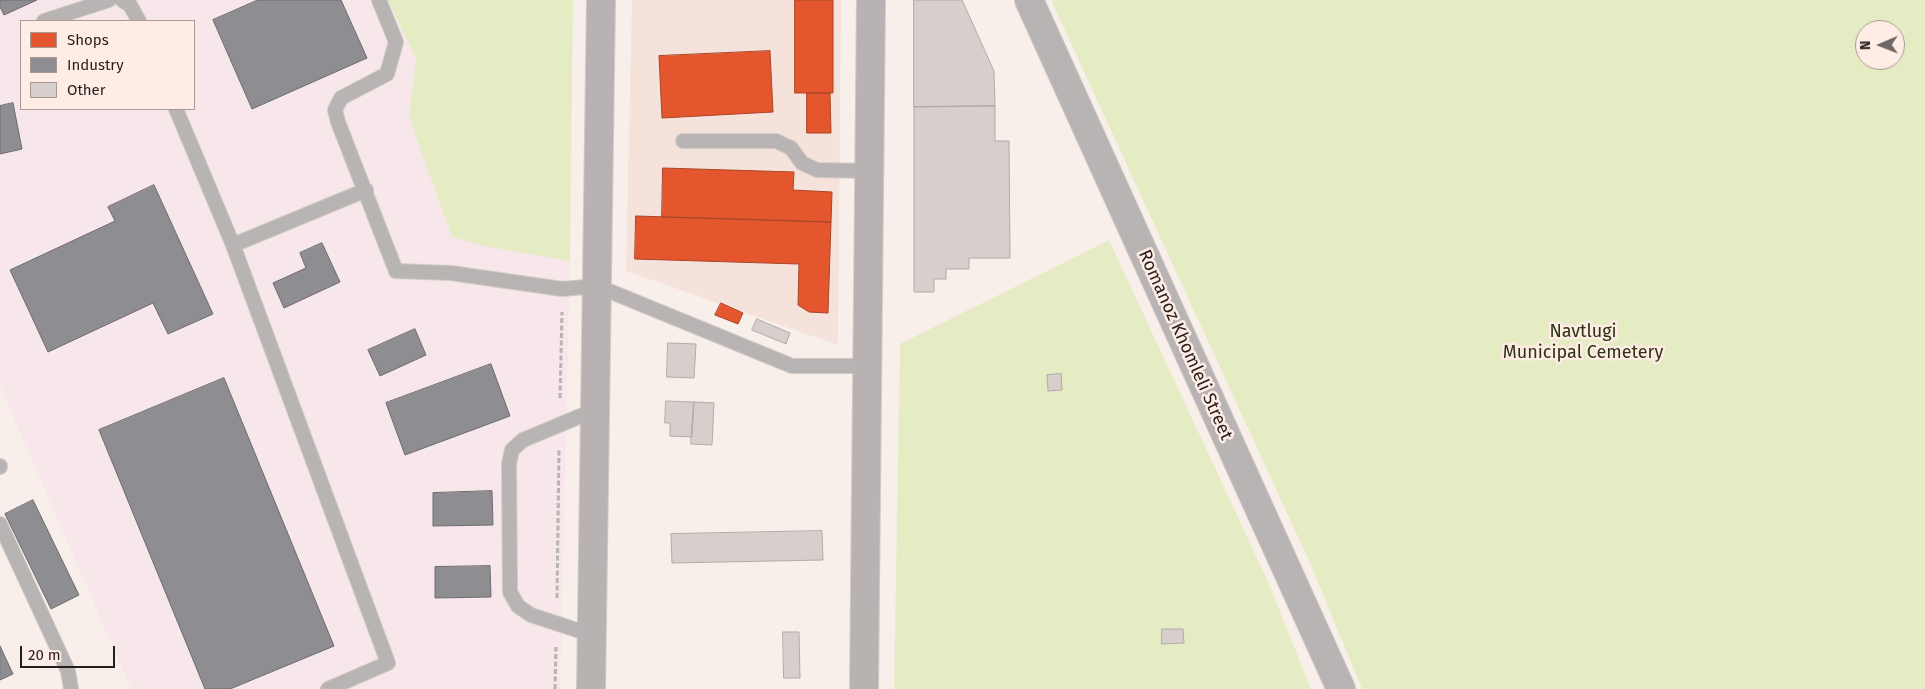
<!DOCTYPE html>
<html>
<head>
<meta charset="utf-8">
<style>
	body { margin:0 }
	#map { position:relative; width:1925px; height:689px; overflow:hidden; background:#f8efeb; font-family:"Fira Sans",sans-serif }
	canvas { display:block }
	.legend { position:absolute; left:20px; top:20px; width:175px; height:90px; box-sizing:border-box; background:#feece5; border:1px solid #a79a94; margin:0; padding:6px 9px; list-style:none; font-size:15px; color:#241e1b }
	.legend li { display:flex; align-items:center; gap:10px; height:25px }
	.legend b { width:25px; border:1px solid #a79a94 }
	.north { position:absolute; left:1855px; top:20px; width:50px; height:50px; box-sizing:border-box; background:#feece5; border:1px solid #a79a94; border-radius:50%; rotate:269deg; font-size:14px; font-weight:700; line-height:20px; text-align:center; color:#241e1b }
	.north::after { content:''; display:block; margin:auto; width:18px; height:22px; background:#6e6764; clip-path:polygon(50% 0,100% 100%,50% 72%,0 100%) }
	.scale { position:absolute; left:20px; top:646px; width:95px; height:22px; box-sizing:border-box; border:2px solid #241e1b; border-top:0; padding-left:6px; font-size:15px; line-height:18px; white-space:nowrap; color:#241e1b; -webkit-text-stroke:4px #feece5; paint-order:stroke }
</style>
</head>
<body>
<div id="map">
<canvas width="1925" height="689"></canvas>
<ul class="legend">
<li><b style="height:14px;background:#e4572e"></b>Shops</li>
<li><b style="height:14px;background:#8d8d92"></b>Industry</li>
<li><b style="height:14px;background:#d6cfcc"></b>Other</li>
</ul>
<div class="north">N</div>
<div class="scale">20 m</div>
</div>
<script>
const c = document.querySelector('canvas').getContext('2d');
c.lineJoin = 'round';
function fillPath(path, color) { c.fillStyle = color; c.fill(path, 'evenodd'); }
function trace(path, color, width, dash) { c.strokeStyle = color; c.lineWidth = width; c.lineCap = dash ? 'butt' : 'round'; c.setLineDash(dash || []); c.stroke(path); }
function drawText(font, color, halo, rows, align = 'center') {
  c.font = font + ' "Fira Sans",sans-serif'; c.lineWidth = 5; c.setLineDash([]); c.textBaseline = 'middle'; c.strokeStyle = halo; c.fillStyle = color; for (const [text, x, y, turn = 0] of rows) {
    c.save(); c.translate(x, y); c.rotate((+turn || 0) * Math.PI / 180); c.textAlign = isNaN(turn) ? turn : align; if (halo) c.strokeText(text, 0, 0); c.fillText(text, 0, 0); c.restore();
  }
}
fillPath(new Path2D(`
	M632,0H841L838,345L626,271Z`), '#f5e2db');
fillPath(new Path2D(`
	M0,0H388L416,59L409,117L489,247L570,261L560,689H131L0,386ZM21,21H194V109H21Z`), '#f7e6ea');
fillPath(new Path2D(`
	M388,0H573L570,261L489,247L452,237L409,117L416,59Z
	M1051,0H1925V689H1362L1310,563ZM1865,30H1895V60H1865Z
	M1109,240L1269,584L1311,689H894L900,344Z`), '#e5ecc4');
const shops = new Path2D(`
	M795,0H833V93H795Z
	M770,51L773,112L662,118L659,56Z
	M807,93H830L831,133H807Z
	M663,168L794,172L793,190L832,192L831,222L662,217Z
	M636,216L831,222L828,313L809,312L798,305L799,264L635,259Z
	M721,303L743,313L738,324L715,315Z`);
fillPath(shops, '#e4572e');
trace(shops, '#aa4628', 1);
const industry = new Path2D(`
	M0,0H37L4,15L0,7Z
	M258,0H341L367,58L252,109L213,20Z
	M13,103L22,149L0,154V106Z
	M154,185L213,314L168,334L153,303L48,352L10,270L115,221L108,207Z
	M322,243L340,282L284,308L273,283L306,268L300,253Z
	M415,329L426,355L380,376L368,350Z
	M491,364L510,416L405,455L386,403Z
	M224,378L334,646L230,689H205L99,430Z
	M492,491L493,525L433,526V493Z
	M33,500L79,595L51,609L5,514Z
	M490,566L491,597L435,598V567Z
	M0,646L13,674L0,680Z`);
fillPath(industry, '#8d8d92');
trace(industry, '#6e6c6e', 1);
const building = new Path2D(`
	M914,0H962L994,71L995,106L914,107Z
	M995,106V141H1009L1010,258H969V269H946V279H934V292H914V107Z
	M757,319L790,333L786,344L752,330Z
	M668,343L696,344L694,378L667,377Z
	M1061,374L1062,390L1048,391L1047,375Z
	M666,401L694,402L692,437L670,436V423H665Z
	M694,402L714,403L712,445L691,444Z
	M822,531L823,560L672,563L671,534Z
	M1162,629H1183L1184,643L1162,644Z
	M783,632H799L800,678H784Z`);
fillPath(building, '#d6cfcc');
trace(building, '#b2aaa7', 1);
const service = new Path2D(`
	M122,0L130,5L139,21
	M379,0L396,42L387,74L341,98L335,110L338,122L396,271L451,273L562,289L597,286L792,366H867
	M44,21L109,0
	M176,109L233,245L388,663L328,689
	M683,141H776L791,148L802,163L817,170L870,171
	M233,245L366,190
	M0,466V467
	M0,524L68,671L71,689
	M592,635L531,615L518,606L510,592L509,464L512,450L523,440L595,410`);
const tertiary = new Path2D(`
	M1029,0L1341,689`);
const secondary = new Path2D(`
	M591,689L601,0
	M864,689L871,0`);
trace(service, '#d1cac6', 16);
trace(tertiary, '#d1cac6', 30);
trace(secondary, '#d1cac6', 30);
trace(new Path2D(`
	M560,398L562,312
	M557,598L559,450
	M555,689L556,647`), '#b7b3b0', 3, [5, 2.5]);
trace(service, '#b8b4b3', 14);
trace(tertiary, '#b8b4b3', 28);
trace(secondary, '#b8b3b2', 28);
drawText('18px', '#2c3413', '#feece5', [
	["Navtlugi",1583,332],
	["Municipal Cemetery",1583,353]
]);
drawText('18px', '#241e1b', '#feece5', [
	["Romanoz Khomleli Street",1185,345,66]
]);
</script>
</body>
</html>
